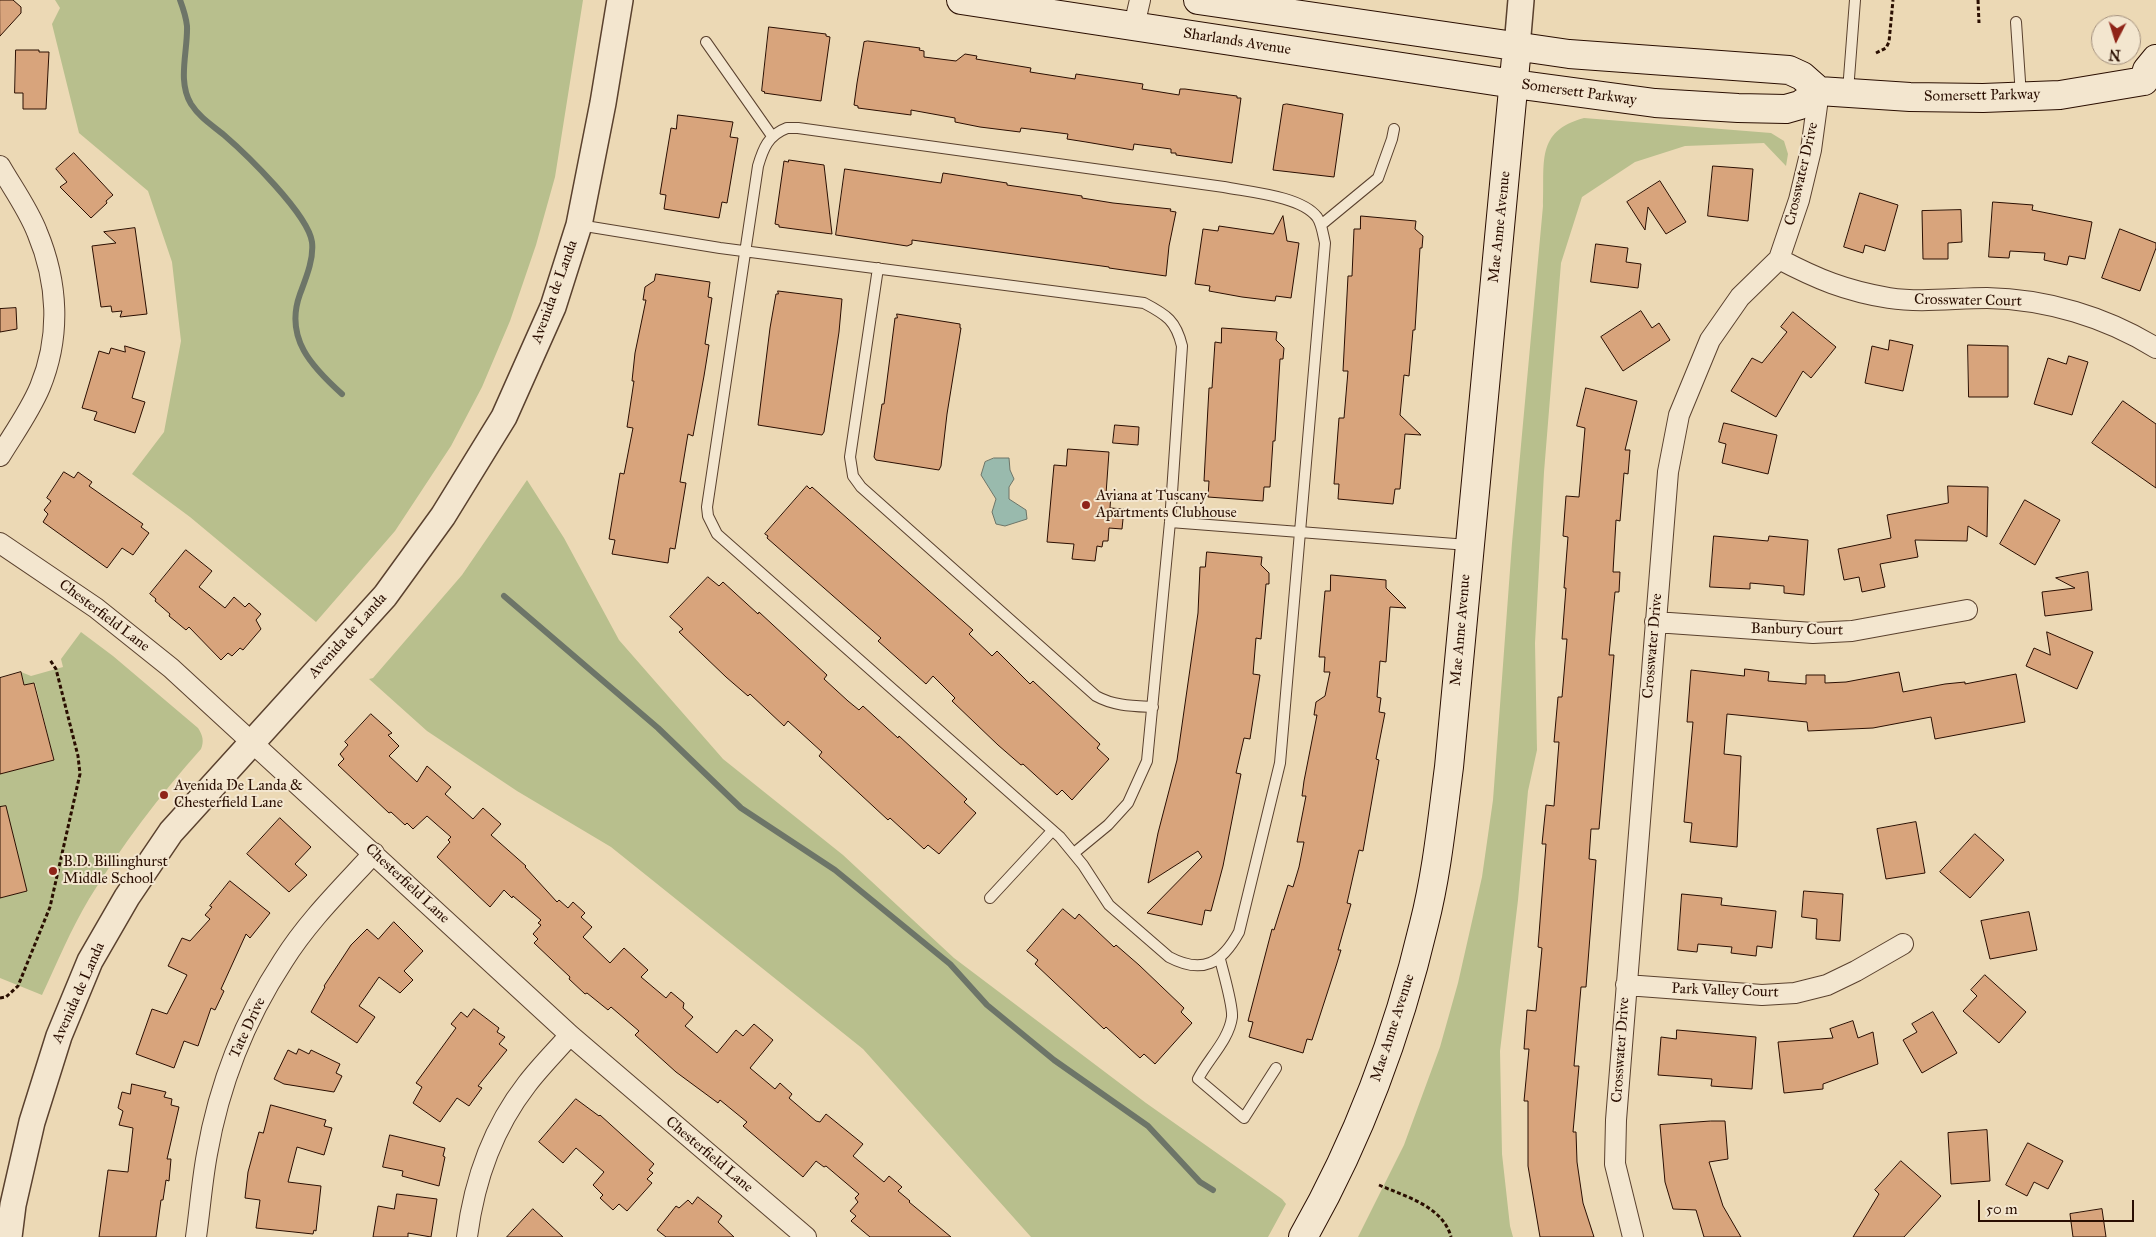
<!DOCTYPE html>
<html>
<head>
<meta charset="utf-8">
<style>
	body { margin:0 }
	#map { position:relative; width:2156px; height:1237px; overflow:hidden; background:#ecd9b5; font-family:"IM FELL Great Primer",serif }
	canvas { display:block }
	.north { position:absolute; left:2091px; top:15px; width:50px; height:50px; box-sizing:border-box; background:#f3e6cf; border:1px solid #a3907d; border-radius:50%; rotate:185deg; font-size:14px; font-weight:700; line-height:20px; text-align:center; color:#2a0e01 }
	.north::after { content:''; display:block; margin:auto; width:18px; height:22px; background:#8f2418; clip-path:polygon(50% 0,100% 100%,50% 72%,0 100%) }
	.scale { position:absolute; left:1978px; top:1200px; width:156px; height:22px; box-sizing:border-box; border:2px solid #2a0e01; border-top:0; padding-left:6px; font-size:15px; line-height:18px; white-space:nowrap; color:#2a0e01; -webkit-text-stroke:4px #f3e6cf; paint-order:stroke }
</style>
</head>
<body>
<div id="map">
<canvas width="2156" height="1237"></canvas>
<div class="north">N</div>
<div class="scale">50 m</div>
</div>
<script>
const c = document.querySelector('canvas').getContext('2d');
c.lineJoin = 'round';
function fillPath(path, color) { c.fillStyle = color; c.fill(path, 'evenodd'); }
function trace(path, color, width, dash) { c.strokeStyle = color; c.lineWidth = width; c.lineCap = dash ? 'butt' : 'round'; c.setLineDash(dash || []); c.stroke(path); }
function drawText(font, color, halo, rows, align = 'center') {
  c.font = font + ' "IM FELL Great Primer",serif'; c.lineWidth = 4; c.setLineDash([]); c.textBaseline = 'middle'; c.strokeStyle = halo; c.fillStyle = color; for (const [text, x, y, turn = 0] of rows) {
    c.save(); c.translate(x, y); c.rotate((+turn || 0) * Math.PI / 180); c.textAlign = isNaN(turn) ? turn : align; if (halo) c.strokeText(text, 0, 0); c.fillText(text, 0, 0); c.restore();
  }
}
fillPath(new Path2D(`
	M55,0H583L555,177L536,245L510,321L482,387L451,446L395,531L316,622L190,517L132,474L164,432L181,341L172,262L148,191L79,133L52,24L60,8Z
	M1584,118L1771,133L1784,141L1788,154L1786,166L1764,143L1685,146L1635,162L1582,197L1561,263L1544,472L1535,643L1537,750L1528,791L1518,900L1500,1051L1502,1154L1510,1226L1513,1237H1358L1404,1145L1440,1047L1458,983L1482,877L1493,800L1512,543L1543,206C1545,163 1535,131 1584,118Z
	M527,480L564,538L619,640L723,759L843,855L954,958L1146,1103L1282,1199L1286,1204L1268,1237H1031L863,1049L611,847L517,791L427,731L369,679L373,678L462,575Z
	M81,632L113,656L198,728C203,736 204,741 201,749C159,796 122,845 89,899C71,929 57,963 42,995L0,978V898L27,891L7,811L0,813V774L54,760L35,683L24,685L21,672L31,676L63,667L61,659Z`), '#b8bf8d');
const water = new Path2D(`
	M994,458H1009L1010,470L1014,479L1009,487V499L1026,510L1027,519L1005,526L996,524L992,512L996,499L981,475L985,462Z`);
fillPath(water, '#99baad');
trace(water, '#6d7568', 1);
trace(new Path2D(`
	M180,0C183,8 186,17 187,26C188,51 177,81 191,104C200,118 212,125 224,135C246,154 308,214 312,242C314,259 306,278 300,294C284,338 312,367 342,394
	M504,596L658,728L741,808L835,870L950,964L987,1005L1054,1060L1148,1126L1200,1182L1213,1190`), '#6d7568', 6);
const building = new Path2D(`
	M0,0H13L21,7V13L0,36Z
	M769,27L826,34V36L830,37L821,101L764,93L765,92L762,91Z
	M868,41L920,48L919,50L924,51V57L956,61L965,54L977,56L976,59L1031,68L1030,72L1075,79L1076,74L1123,81L1143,84L1142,89L1179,95L1180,89H1185L1237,96V98H1241L1232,163L1176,155V153H1171V149L1134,144L1133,150L1086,142L1067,139L1068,134L1021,128L1020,132L980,127L955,122V118L911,110V115L858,108V106L854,105L857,83L864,42Z
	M16,50H39V52H49L46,109H23V93H15Z
	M1287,104L1343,114L1334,177L1273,170L1283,105Z
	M678,115L733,122L730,137L738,138L727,203L722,202L719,218L664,209L666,195L660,194L671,128L676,129Z
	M74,153L113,195L106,201L107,203L91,218L60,187L67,182L56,169Z
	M789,160L824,165L832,234L779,227V225L775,224L784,161L788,162Z
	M1713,166L1753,169L1748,221L1708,216Z
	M845,169L941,183L943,173L1007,183V185L1082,196V198L1113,203L1171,209L1170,211L1176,212L1169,246L1166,276L1109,268V267L912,240V244L907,246L836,235Z
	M1660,181L1686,222L1666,234L1648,207L1645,230L1627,202Z
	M1860,193L1898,205L1885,251L1865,245L1863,253L1844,247Z
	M1993,202L2033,205L2032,210L2092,222L2085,259L2069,256L2067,265L2044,260L2045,253L2010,251L2009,258L1989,257Z
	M1961,210L1962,242L1948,243V259H1923L1922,211Z
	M1283,216L1287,241L1299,243L1291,298L1276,296L1275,301L1242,297L1209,291L1210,286L1195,284L1203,229L1218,231L1219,226L1273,234Z
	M1361,216L1416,221L1415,229L1423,236L1422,248H1420L1415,330H1413L1409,376L1404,375L1400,415L1421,435L1405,434L1400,489H1395L1393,504L1338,499L1339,484H1334L1339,418H1344L1348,371H1343L1348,276H1352L1354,229H1360Z
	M135,228L147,314L120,317L122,311L112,312L111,306L101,307L92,246L116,243L104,232Z
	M2120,229L2156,243V248L2140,291L2102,278Z
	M1596,244L1628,248L1626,262L1641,264L1638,288L1591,282Z
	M656,274L710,282L708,297L712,298L705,344L709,345L704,376L693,436L688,434L680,482L686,483L675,549L670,548L668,563L612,554L615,540L609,539L620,473L624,474L633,428L627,427L634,381H632L635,353L646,300H643L645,287L654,281Z
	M778,291L842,299L839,332L824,432L822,435L758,425L770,328L776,294H778Z
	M16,308L17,329L0,332V309Z
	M1641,311L1652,328L1659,323L1670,340L1623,371L1601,337Z
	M1793,312L1836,347L1811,378L1803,371L1776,417L1731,391L1752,358L1762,363L1787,332L1781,327Z
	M897,314L960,324V328H961L947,414L941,466L939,470L876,460L874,457L882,404H884L895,318H897Z
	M1222,328L1277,332L1276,340L1284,348L1283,359H1280L1275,441H1273L1270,487H1264L1263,501L1208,497L1209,481H1204L1209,388H1212L1215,342L1221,343Z
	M1890,340L1913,345L1903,391L1865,383L1872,346L1888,350Z
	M1968,345L2008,346V397H1969Z
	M125,346L145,352L132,398L145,402L135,433L94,420L97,412L82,408L99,351L109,354L111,348L125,352Z
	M2069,356L2088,362L2072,415L2034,404L2048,358L2066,364Z
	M1586,388L1637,401L1625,450H1630L1628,474L1624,473L1620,521L1616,520L1613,572H1620L1619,592H1615L1609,655H1614L1599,829H1591L1589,859L1596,860L1586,987H1581L1574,1066H1579L1573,1132H1576L1577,1162L1583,1203L1594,1237H1540L1528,1166V1101H1524L1529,1049H1524L1527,1010L1536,1011L1542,948L1538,947L1546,844H1542L1546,805L1554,806L1559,742H1554L1558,697H1562L1567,639H1562L1566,588H1564L1568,537L1563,536L1566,496L1579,497L1585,428L1577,426Z
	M2123,401L2156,424V488L2092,443Z
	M1724,423L1777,435L1768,474L1722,463L1726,444L1719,442Z
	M1115,425L1139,427L1138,445L1113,443Z
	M1068,449L1109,452L1106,494H1111L1110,508L1124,509L1122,529L1109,528L1108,541H1103L1102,547L1097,546L1095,561L1072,559L1074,544L1047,542L1054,465L1066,466Z
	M64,472L74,478L78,472L92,482L89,486L143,524L141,527L149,533L133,555L122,548L107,568L43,522L48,514L44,510L51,501L47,498Z
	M807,486L810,489L812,487L973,630L969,634L992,656L997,651L1030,684L1033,681L1100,744L1097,748L1109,759L1072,800L1062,790L1057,795L1023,764L1021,765L998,745L952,701L955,698L933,676L926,684L878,641L881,638L767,538L768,536L765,534Z
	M1948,486L1988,487L1987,537L1968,526L1967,541L1915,540L1918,557L1880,564L1885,587L1862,592L1859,577L1844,580L1838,549L1891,538L1887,515L1948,503Z
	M2025,500L2060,520L2035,565L2000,544Z
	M1714,536L1768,541L1769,536L1808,540L1804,595L1784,593V586L1750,583V589L1710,587Z
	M186,550L212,571L199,587L225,608L234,597L245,607L249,603L261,614L256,620L261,629L243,650L240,648L232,656L228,653L221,660L189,627L186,630L169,616L170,614L155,601L156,599L150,594Z
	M1207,552L1262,557L1261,565L1269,573V584H1266L1261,639L1256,638L1253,674L1260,675L1250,739L1244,738L1236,773L1241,774L1223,866L1211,911L1205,910L1202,925L1147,913L1202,857L1198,851L1148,883L1158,833L1177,760L1198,613L1200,567H1205Z
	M2088,572L2092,610L2045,616L2042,592L2075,588L2056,578Z
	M1331,575L1386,580V588L1406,608L1390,607L1386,662L1380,661L1377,697L1381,698L1379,712L1385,713L1376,759L1379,760L1363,851L1359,850L1347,903L1351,904L1338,950H1341L1336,966L1312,1040L1307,1039L1303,1053L1249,1037L1253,1022L1248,1021L1272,929L1274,930L1288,885L1293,887L1299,867L1304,842H1297L1306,796H1302L1304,781L1317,715H1314L1316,702L1325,696L1330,672H1324L1325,657H1319L1325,591H1330Z
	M708,577L719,586L723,582L758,614L759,612L827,675L824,679L848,701L859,710L863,706L898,738L899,736L967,799L964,802L976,813L939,854L928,845L924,849L890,818L888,820L819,756L822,752L788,721L784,726L750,694L748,696L726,677L679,632L683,629L670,617Z
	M2047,632L2093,652L2077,689L2026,666L2034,648L2050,655Z
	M1745,669L1769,672L1768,681L1806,684V675H1825V683L1846,682L1899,672L1903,692L1945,684L1965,682V684L2016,674L2025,722L1935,739L1931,717L1873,728L1808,731L1807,722L1727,714L1724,754L1741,756L1737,847L1690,842L1692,823L1684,822L1693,722H1687L1691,670L1744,676Z
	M21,672L24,685L34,683L54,760L0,774V678Z
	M371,714L392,733L388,735L399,746L389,756L417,782L427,766L451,787L445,794L473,819L483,808L501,824L491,835L526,866L525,867L557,902L559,900L568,908L573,902L585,913L581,917L592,927L583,937L610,963L624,948L648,970L641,977L666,998L671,992L684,1003L683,1008L693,1017L685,1026L717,1053L736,1030L743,1036L754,1024L773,1040L750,1068L775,1089L780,1083L792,1094L789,1098L816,1121L820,1122L826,1114L863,1144L853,1156L884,1182L889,1176L902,1187L898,1191L910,1201L909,1202L951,1237H870L851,1221L856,1216L850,1211L858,1202L855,1198L859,1194L826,1166L824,1167L816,1161L803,1177L743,1126L747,1122L720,1100L718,1103L676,1072L635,1035L639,1031L611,1007L608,1010L587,993L585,994L569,979L570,977L534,943L538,939L533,934L541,925L538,923L541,920L513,896L512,898L504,890L490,907L437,857L450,842L448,840L451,837L427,816L413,829L407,823L405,825L391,812L389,813L338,765L344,759L340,754L348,745L345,742Z
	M6,806L27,891L0,898V807Z
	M280,818L311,847L295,864L307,875L289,892L247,854Z
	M1916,822L1925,873L1886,879L1877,829Z
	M1975,834L2004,860L1970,898L1940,872Z
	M230,881L270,913L250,938L246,934L221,989L224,991L215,1010L211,1008L198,1046L184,1041L174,1068L136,1054L152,1009L167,1014L187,975L168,966L182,938L190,941L210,919L205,915L212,907L210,906Z
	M1804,891L1843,894L1840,941L1816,939L1817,919L1802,917Z
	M1682,894L1722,898L1721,905L1776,911L1772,948L1757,946L1756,956L1731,953L1732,947L1698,944L1697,952L1678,950Z
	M1063,909L1075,919L1079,914L1114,947L1116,945L1139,965L1184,1008L1181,1012L1192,1023L1155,1064L1144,1054L1140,1058L1106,1027L1104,1029L1035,964L1038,960L1027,951Z
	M2029,912L2037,950L1990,959L1981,921Z
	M394,922L423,951L404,971L413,980L400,993L379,977L359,1006L375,1017L357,1043L311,1012L325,987L324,986L351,945L367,929L378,939Z
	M1985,975L2026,1012L1999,1043L1963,1011L1977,996L1971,990Z
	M474,1009L499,1028L497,1032L505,1037L499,1044L507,1050L478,1086L482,1088L469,1106L457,1098L440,1122L413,1103L422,1087L416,1083L456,1028L451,1024L461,1012L467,1017Z
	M1933,1012L1957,1053L1922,1073L1903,1040L1917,1032L1912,1024Z
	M1853,1021L1858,1038L1873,1032L1878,1064L1823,1084V1089L1784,1093L1778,1042L1833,1038L1830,1029Z
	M1677,1030L1756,1037L1752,1089L1711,1086L1712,1079L1658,1075L1661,1037L1676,1039Z
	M299,1049L309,1054L311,1050L340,1064L336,1073L342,1076L334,1092L284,1084L274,1079L288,1050L296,1054Z
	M132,1084L166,1092L164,1097L172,1099L171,1105L179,1107L167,1159H171L169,1181L166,1180L163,1200H161L156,1237H99L108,1170L128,1172L133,1128L119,1125L123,1111L118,1108L122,1092L130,1094Z
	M576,1099L599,1116L600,1115L654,1164L649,1170L653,1173L647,1179L652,1183L627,1211L619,1204L613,1210L600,1198L603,1195L593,1185L604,1172L576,1148L563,1163L539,1142Z
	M271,1105L326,1120L324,1126L332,1128L324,1155L297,1147L288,1182L321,1186L316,1231L314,1230L313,1234L256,1228L260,1200L245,1198L248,1172L259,1132L263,1133Z
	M1711,1121H1725L1728,1159L1709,1162L1723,1206L1741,1237H1704L1696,1210L1673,1209L1665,1182L1660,1125Z
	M1987,1130L1990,1181L1951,1184L1948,1133Z
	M390,1135L445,1148L443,1156L445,1157L439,1186L402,1176L403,1171L383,1167Z
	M2028,1143L2063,1161L2048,1189L2034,1182L2027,1196L2006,1185Z
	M1901,1161L1941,1196L1904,1237H1853L1879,1194L1875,1190Z
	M397,1194L437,1199L431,1237L408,1233V1237H373L378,1206L394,1209Z
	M698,1197L722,1216L718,1222L734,1237H666L657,1230L676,1206L679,1208L688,1200L692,1204Z
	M533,1209L563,1237H507Z
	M2102,1209L2106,1237H2073L2070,1214Z`);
fillPath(building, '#d8a47c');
trace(building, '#2a0e01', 1);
const service = new Path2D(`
	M2016,22L2021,96
	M706,42L772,136
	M1848,91L1855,0
	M787,128H798L1224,187C1249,192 1301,196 1317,217C1322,224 1323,235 1325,243L1280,763L1239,932C1222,963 1203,975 1169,957L1109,905L1083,865L1060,837L717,534L708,516L707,507L758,166C763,149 768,135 787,128Z
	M579,225L720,248L1144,303C1167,315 1176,321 1182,346L1170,522L1147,761L1128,803L1108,825L1074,853
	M1321,225L1378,178L1392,139L1394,129
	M878,268L850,457L853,476L861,487L1096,696C1114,706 1133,706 1153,707
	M1170,522L1468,545
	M990,898L1052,831
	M1220,959C1223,972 1233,1005 1232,1017C1229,1040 1208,1059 1198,1079L1244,1118L1276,1068`);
const minor = new Path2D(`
	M1134,26L1140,0
	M0,166C12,187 28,209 37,232C58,282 61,336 40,387C30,411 14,433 0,456
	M1779,259C1817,279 1846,291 1889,298C1922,303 1955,298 1987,298C2046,299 2106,317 2156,348
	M0,543L96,608L171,668L570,1035L806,1237
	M1655,622L1813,633L1852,631L1967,610
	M1626,985L1762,995L1795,993L1827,985L1856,971L1903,944
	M196,1237C200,1209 202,1181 207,1154C219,1085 245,1019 283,961C308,921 342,888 374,853
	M467,1237C474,1182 492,1129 527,1084C540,1067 556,1051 570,1035
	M1633,1237L1615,1164L1616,1120L1668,472L1679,415L1710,340L1740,297L1779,259L1799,200L1811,150L1819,91`);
const tertiary = new Path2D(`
	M1517,47L1521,0
	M9,1237L13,1205L32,1122L59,1036L90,961L127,897L171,832L385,596L443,516L504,417L553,307L579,225L603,103L620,0`);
const secondary = new Path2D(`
	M961,0L1514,84L1655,103L1738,108L1786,109L1800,105L1819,91
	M1198,0L1569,54L1789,70L1802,76L1819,91L1910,97L1983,98L2060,95L2144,81
	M2144,81L2147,70L2156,59
	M1303,1237C1359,1139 1398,1034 1424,924C1437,873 1442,820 1449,767L1517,47`);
trace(service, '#5a412e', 12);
trace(minor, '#5a412e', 22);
trace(tertiary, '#5a412e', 28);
trace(secondary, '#2a0e01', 30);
trace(new Path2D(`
	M1978,0L1979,23
	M1876,53L1886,48L1889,42L1893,0
	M0,998L6,997L18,986L50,907L80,774L78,756L56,669L50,660
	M1379,1185C1404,1196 1443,1206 1451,1237`), '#2a0e01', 3, [4, 2.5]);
trace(service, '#f3e6cf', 10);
trace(minor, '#f3e6cf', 20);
trace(tertiary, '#f3e6cf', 25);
trace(secondary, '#f3e6cf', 28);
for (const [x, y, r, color] of [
	[1086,505,5,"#8f2418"],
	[164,795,5,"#8f2418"],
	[53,871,5,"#8f2418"]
]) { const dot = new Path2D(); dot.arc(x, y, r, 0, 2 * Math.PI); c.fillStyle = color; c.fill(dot); trace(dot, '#f3e6cf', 2); }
drawText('15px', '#2a0e01', '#f3e6cf', [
	["Sharlands Avenue",1237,42,9],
	["Somersett Parkway",1579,93,8],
	["Somersett Parkway",1982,96,-1],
	["Crosswater Drive",1802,174,-77],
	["Mae Anne Avenue",1500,227,-84],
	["Avenida de Landa",555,292,-70],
	["Crosswater Court",1968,301,1],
	["Chesterfield Lane",104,616,37],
	["Mae Anne Avenue",1461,630,-85],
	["Banbury Court",1797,630,1],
	["Avenida de Landa",348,636,-48],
	["Crosswater Drive",1653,646,-85],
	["Chesterfield Lane",407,884,43],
	["Park Valley Court",1725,991,2],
	["Avenida de Landa",79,993,-66],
	["Tate Drive",248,1028,-65],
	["Mae Anne Avenue",1393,1028,-72],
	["Crosswater Drive",1621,1050,-86],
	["Chesterfield Lane",709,1155,40]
]);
drawText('15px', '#2a0e01', '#f3e6cf', [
	["Aviana at Tuscany",1096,496],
	["Apartments Clubhouse",1096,513],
	["Avenida De Landa &",174,786],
	["Chesterfield Lane",174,803],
	["B.D. Billinghurst",63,862],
	["Middle School",63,879]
], 'left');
</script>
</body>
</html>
